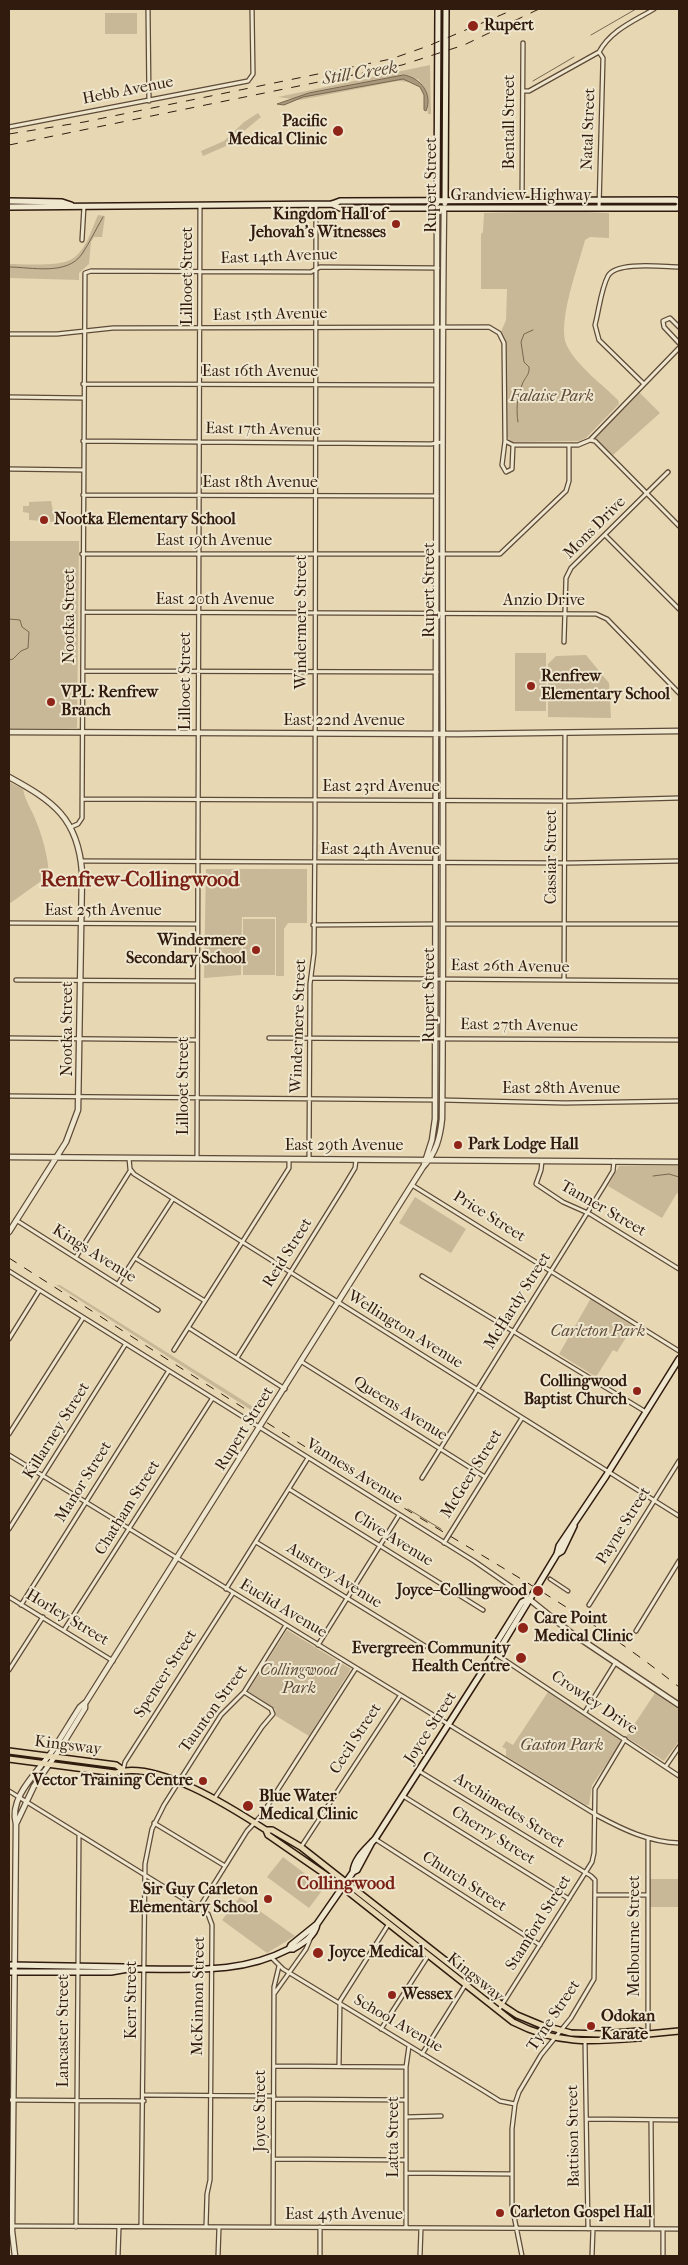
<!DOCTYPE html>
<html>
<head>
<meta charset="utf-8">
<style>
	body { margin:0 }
	#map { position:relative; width:688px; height:2265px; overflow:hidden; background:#e7d8b3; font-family:"IM FELL French Canon",serif }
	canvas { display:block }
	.frame { position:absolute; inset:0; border:10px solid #311b0f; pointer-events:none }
</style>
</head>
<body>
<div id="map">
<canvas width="688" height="2265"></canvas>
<div class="frame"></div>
</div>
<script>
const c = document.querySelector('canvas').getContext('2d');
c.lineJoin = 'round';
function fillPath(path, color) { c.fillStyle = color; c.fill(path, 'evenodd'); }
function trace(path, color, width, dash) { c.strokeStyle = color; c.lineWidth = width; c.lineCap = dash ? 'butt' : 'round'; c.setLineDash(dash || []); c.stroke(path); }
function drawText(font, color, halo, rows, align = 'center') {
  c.font = font + ' "IM FELL French Canon",serif'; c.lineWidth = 4; c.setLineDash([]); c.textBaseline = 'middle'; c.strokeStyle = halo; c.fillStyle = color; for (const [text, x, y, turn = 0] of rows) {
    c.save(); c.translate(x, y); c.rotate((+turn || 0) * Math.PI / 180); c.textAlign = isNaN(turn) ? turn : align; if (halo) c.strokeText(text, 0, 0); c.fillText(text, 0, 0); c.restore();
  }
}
fillPath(new Path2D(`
	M105,13H137V34H105Z
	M430,65L431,114H428L425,89L418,79L411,82L398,81L300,100L278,97Z
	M258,113L261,117L226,146L203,156L201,151L224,141L244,122Z
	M563,211L609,213V238L590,237L585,240C579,264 556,324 567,346C578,367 602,384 618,400L619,404L586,438L579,441L512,442L506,436V345L501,332L506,320L507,289H481V234L483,232L484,213Z
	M98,215L105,216L102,237H94L91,242L89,264L79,273V280L9,278V264C24,264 60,267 72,259C86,251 92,228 98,215Z
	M639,392L660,413L613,455L596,439V436Z
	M51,501L55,522L29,520V513L23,512V506H29V502Z
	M9,541H79L77,728H9Z
	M515,653H546V711H515Z
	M586,655L609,683L611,718L548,717V664L556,656Z
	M9,782L23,789C25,801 32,810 36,821C43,838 49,860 49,879H44L9,904Z
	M206,869H307V923H288L284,929V976H276V917H242L241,975L204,978Z
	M243,919H275V975H243Z
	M619,1166H679V1194L677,1193L662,1218L608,1186Z
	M415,1197L466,1229L451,1253L399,1223Z
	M56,1285H60L255,1408L251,1410Z
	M591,1298L633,1326L617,1352L613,1350L596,1377L559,1354Z
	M287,1630L351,1669L309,1736L276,1716L275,1709L248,1691Z
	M548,1692L620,1740L619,1746L592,1785L589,1805H586L506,1756V1749L502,1747L506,1741L513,1745Z
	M655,1693L679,1710V1741L664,1761L626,1737Z
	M283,1857L324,1888L309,1908L267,1877Z
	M650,1879H679V1907H650Z
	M240,1897L295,1936L267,1953L222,1920Z`), '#c8b897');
const water = new Path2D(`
	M404,75C421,78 433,94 426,111L424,110V95L420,87L403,79L303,97L284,105L277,104L309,93Z`);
fillPath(water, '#a9987b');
trace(water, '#796650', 1);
trace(new Path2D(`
	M591,35L636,9
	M533,81L574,57
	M9,267C31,267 67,276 82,254C90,242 96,229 103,217
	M518,422C516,410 517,397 522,385C524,378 530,375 529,367L524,362L521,342L524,334L533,330
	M9,619L20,620L22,627L29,632L28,648L21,651L13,659L9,660
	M653,1176L669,1174L679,1177
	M384,1495L399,1504
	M408,1509L441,1529`), '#796650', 1);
const pedestrian = new Path2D(`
	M550,1579L568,1591`);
const minor = new Path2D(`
	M148,9L149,101
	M523,91H529L599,52C611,30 634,21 654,9
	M9,127L248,81L253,74L252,9
	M522,200L523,43
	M599,208L603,58L599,52
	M82,240L84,206
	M679,327L670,318L663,321L664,327L679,343
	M9,334H57L113,328L489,327L499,333L504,343L505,441L502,465L506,472L512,469L513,445
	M83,384L437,385
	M644,384L599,340L595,325C599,310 601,289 608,276C616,261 664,267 679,267
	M9,397L83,398
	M590,440L679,348
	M83,441L431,444L442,442
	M505,441L513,445H578L590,440L595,441L679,526
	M9,469L83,470
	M83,495L437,496
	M605,535L679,609
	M82,554H500L566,491L569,481V445
	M83,612L596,614L607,619L679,693
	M564,642L566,578L571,568L668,472
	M83,671L437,672
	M82,799L570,801L679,798
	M71,827L78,824L82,818L85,273L91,271L311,272L320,267L438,268
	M81,861L570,863L679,861
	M9,923L197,924
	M443,924H679
	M313,925L435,924
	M311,978L679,981
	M16,980L196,981
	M564,980L565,733
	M9,1038L197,1040
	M269,1038L679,1040
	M9,1096L435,1100
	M442,1100L565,1103L679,1101
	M129,1158L130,1169L134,1174L679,1516
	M197,1158L200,205
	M309,1159L310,984L314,953L315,831L316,205
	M542,1161L541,1170L536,1184L563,1202L590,1214L679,1269
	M412,1185L679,1351
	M16,1220L158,1310
	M76,1257L130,1171
	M135,1258L205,1301
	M9,1271L474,1561L529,1599
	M422,1276L646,1412
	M118,1284L173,1199
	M189,1328L285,1389
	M9,1339L39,1291
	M174,1350L289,1168V1159
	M237,1358L343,1188L355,1168L356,1160
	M302,1362L485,1477
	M9,1434L83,1318
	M9,1455L598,1816C624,1830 649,1842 679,1843
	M422,1478L604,1186L613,1171L614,1161
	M289,1489L483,1610
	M9,1529L125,1345
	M256,1542L425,1646
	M444,1543L522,1418
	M226,1589L308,1458
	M9,1597L113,1661
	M21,1605L168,1372
	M589,1605L679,1461
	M64,1630L212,1399
	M636,1631L679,1561
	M318,1645L399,1515
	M494,1653L679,1776
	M9,1670L43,1617
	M585,1712L616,1662
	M666,1766L679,1747
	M123,1770L125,1762L233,1593
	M419,1771L591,1876L595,1880L594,1979L571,2018L541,2055L519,2092L515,2104L512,2129V2206L522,2256
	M9,1791L208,1914L212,1925L210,2180L207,2194L206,2227
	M403,1796L569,1899
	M214,1799L262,1727L273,1714L271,1709L244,1692
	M154,1823L225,1866
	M375,1839L540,1945
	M301,1847L400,1696
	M595,1895H647
	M199,1908L247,1831L261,1816L356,1668
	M272,1958L283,1969L484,2091L500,2101L515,2104
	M274,1994L306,1949L311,1937
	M498,2011L592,1862L594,1853L595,1789L625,1739
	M381,2029L428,1956
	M648,2034V1839
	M585,2042L588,2229
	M422,2054L469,1979
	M274,2066L406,2067
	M339,2066L340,2001L388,1925
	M144,2095L274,2096
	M274,2099L406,2100
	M9,2100L144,2101
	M406,2117L441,2116
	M587,2119L679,2120
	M651,2120L652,2229
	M274,2159L406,2160
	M406,2173L512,2174
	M9,2226L679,2229
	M141,2226L145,1864L152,1829L164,1805L221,1715L244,1692L286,1625
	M76,2227L79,1835
	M273,2227L274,1987L279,1966
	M406,2228V2067L409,2046
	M118,2256L119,2227
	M218,2256L219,2227
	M320,2256V2227
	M420,2256L421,2228
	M592,2256L593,2229
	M663,2256V2229`);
const tertiary = new Path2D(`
	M9,732L458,734L679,731
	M9,777C53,801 78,818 82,872L78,1110L66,1142L9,1232
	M9,1157L679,1162
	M424,1165L432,1140L435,1119L437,208
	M529,1599L570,1632L679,1705
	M16,1824L34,1786L58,1752L85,1708V1704
	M15,2256L12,2231L16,1824C8,1797 39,1771 53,1750C62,1736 71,1721 80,1707L86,1702L423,1167C436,1153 440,1138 442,1119C445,815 440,512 444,208`);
const secondary = new Path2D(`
	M9,201L62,202L71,205
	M437,203L438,9
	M445,203L446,9
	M332,204L340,208H677L679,206
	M9,207L332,204L340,201L676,200L679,202
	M557,1554L562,1551L574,1526
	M494,1653V1647L522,1602L529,1599
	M353,1872C354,1858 367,1848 375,1839L494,1653L499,1650L557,1554L559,1546L606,1476L679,1359
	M289,1949L291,1945L317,1924L353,1872L357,1870L372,1842
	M9,1965L124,1967L128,1969
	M9,1972H111L128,1969C185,1968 237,1976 289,1949H293C303,1943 315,1936 317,1924`);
const primary = new Path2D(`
	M9,1751L116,1765L123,1770
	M9,1759L115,1773C156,1759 232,1808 266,1830H272L301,1847L502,2005L517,2015L541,2025L571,2033L600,2034L639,2031L648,2034L679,2031
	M266,1830L268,1835L336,1882L513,2022C558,2045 591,2042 640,2038L648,2034`);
trace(pedestrian, '#5e4a38', 5);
trace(minor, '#5e4a38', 5.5);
trace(tertiary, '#5e4a38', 7);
trace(secondary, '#311b0f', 8);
trace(primary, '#311b0f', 8);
trace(pedestrian, '#efe6ce', 2.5);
trace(minor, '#efe6ce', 3);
trace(tertiary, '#efe6ce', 4.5);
trace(secondary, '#efe6ce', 5);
trace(primary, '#e7d8b3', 5);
trace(new Path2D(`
	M9,134L84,122L391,59L428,46L515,9
	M9,145L402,65L464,45L539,9
	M9,1258C136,1339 262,1421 391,1500C489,1561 589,1615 679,1687`), '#311b0f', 1, [9, 9]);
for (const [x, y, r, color] of [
	[473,26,6,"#8f2418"],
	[338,131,6,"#8f2418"],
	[396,224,5,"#8f2418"],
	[44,520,5,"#8f2418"],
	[531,686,5,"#8f2418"],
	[51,702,5,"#8f2418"],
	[256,950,5,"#8f2418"],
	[458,1145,5,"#8f2418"],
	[637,1391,5,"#8f2418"],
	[538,1591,6,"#8f2418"],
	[523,1628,6,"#8f2418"],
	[521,1658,6,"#8f2418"],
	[203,1781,5,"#8f2418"],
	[248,1806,6,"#8f2418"],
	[268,1899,5,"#8f2418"],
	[318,1953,6,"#8f2418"],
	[392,1995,5,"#8f2418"],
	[591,2026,5,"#8f2418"],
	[500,2213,5,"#8f2418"]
]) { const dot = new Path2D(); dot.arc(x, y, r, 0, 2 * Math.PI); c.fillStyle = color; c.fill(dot); trace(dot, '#efe6ce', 2); }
drawText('bold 16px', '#311b0f', '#efe6ce', [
	["Rupert",484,26],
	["Pacific",327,122,"right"],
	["Medical Clinic",327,140,"right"],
	["Kingdom Hall of",386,215,"right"],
	["Jehovah's Witnesses",386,233,"right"],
	["Nootka Elementary School",54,520],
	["Renfrew",541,677],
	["Elementary School",541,695],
	["VPL: Renfrew",61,693],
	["Branch",61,711],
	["Windermere",246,941,"right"],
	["Secondary School",246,959,"right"],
	["Park Lodge Hall",468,1145],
	["Collingwood",627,1382,"right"],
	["Baptist Church",627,1400,"right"],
	["Joyce–Collingwood",527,1591,"right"],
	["Care Point",534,1619],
	["Medical Clinic",534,1637],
	["Evergreen Community",510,1649,"right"],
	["Health Centre",510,1667,"right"],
	["Vector Training Centre",193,1781,"right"],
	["Blue Water",259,1797],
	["Medical Clinic",259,1815],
	["Sir Guy Carleton",258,1890,"right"],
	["Elementary School",258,1908,"right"],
	["Joyce Medical",329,1953],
	["Wessex",402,1995],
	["Odokan",601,2017],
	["Karate",601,2035],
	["Carleton Gospel Hall",510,2213]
], 'left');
drawText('16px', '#311b0f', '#efe6ce', [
	["Hebb Avenue",128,91,-11],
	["Bentall Street",510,122,-90],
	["Natal Street",589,129,-88],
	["Rupert Street",432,185,-90],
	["Grandview Highway",521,196],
	["East 14th Avenue",279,257,-2],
	["Lillooet Street",188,276,-90],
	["East 15th Avenue",270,315,-1],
	["East 16th Avenue",260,372],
	["East 17th Avenue",263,430,1],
	["East 18th Avenue",260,483],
	["Mons Drive",595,528,-45],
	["East 19th Avenue",214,541],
	["Rupert Street",430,590,-90],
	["East 20th Avenue",215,600],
	["Anzio Drive",544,601],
	["Nootka Street",70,616,-90],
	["Windermere Street",302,622,-90],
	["Lillooet Street",186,681,-90],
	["East 22nd Avenue",344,721],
	["East 23rd Avenue",381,787],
	["East 24th Avenue",380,850],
	["Cassiar Street",552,857,-90],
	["East 25th Avenue",103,911],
	["East 26th Avenue",510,967,1],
	["Rupert Street",430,995,-90],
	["Windermere Street",299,1026,-88],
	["East 27th Avenue",519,1026,1],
	["Nootka Street",68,1029,-90],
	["Lillooet Street",184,1086,-90],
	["East 28th Avenue",561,1089],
	["East 29th Avenue",344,1146],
	["Tanner Street",603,1209,30],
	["Price Street",489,1217,32],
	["Reid Street",288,1253,-58],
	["Kings Avenue",94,1254,32],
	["McHardy Street",518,1301,-58],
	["Wellington Avenue",405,1330,32],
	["Queens Avenue",400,1409,32],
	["Rupert Street",245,1429,-58],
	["Killarney Street",57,1431,-58],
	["Vanness Avenue",354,1472,32],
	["McGeer Street",472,1474,-58],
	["Manor Street",84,1482,-58],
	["Chatham Street",128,1508,-58],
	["Payne Street",624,1526,-58],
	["Clive Avenue",393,1539,32],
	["Austrey Avenue",334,1576,32],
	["Euclid Avenue",283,1609,31],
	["Horley Street",67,1618,31],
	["Spencer Street",166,1674,-57],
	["Crowley Drive",594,1703,34],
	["Taunton Street",214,1709,-54],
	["Joyce Street",431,1728,-57],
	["Cecil Street",356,1739,-57],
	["Kingsway",68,1746,7],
	["Archimedes Street",509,1811,32],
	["Cherry Street",493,1836,32],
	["Church Street",464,1882,33],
	["Stamford Street",539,1923,-58],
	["Melbourne Street",635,1936,-90],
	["Kingsway",475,1978,39],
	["McKinnon Street",199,1996,-89],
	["Kerr Street",132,2000,-90],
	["Tyne Street",554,2016,-56],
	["School Avenue",398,2024,30],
	["Lancaster Street",64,2031,-90],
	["Joyce Street",261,2111,-90],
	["Battison Street",574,2136,-91],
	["Latta Street",394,2137,-90],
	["East 45th Avenue",344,2215]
]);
drawText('italic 16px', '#5e4a38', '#efe6ce', [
	["Falaise Park",552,397],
	["Carleton Park",598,1332],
	["Collingwood",299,1671],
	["Park",299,1689],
	["Gaston Park",562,1746]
]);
drawText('italic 18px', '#5b4735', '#efe6ce', [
	["Still Creek",360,74,-9]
]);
drawText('bold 18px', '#7a1f14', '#efe6ce', [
	["Collingwood",346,1885]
]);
drawText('bold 21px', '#7a1f14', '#efe6ce', [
	["Renfrew-Collingwood",140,881]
]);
</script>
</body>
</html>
